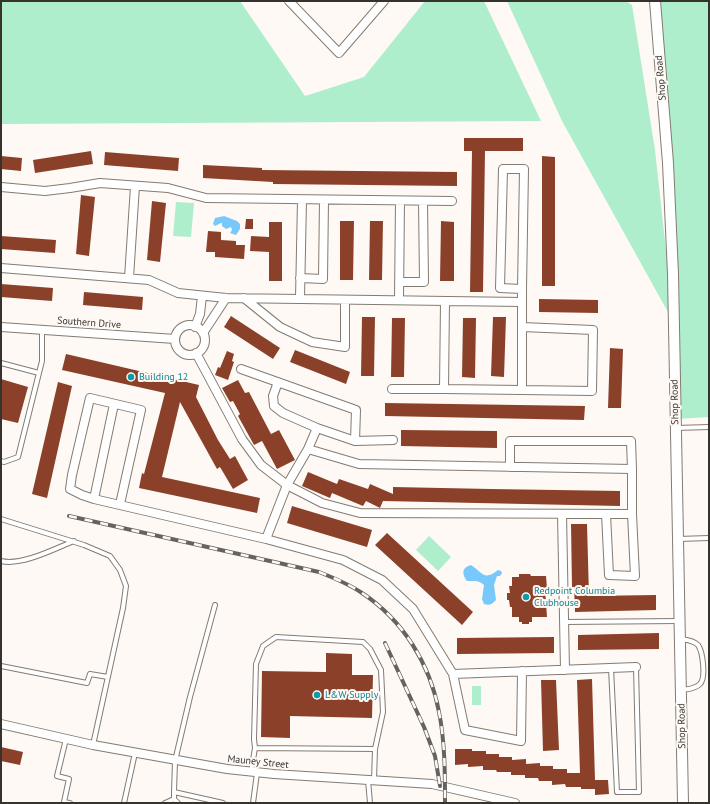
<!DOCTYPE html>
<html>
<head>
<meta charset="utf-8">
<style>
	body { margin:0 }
	#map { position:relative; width:710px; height:804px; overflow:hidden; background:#fef9f5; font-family:"PT Sans",sans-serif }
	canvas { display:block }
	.frame { position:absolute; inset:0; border:2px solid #36322e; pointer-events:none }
</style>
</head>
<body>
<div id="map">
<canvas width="710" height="804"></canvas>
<div class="frame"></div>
</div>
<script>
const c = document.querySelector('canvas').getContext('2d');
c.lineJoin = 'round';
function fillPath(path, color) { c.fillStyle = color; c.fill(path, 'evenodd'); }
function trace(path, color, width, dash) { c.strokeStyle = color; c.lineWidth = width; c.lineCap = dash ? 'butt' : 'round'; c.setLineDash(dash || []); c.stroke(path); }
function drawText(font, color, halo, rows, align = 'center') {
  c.font = font + ' "PT Sans",sans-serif'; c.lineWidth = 4; c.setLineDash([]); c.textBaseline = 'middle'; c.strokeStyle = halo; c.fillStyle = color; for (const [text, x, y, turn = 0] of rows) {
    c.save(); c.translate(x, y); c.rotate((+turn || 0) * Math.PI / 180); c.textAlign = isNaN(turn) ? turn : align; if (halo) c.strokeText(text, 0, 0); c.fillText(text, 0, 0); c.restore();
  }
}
fillPath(new Path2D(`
	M1,1H240L305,96L364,77L425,1H484L541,121L1,124Z
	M507,1H626L632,5L655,150L673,315L655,1H709V417L676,419L674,323L562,121Z
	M176,202L194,203L191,237L173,236Z
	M429,536L451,557L438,571L416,550Z
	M472,686H481V705H472Z`), '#aeeecc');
fillPath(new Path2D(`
	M224,216L237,221L240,224V229L236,235L230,233L232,230L231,227L226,229L222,226V223H221L215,226L213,224L215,218Z
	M471,565C483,573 484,581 498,570L501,571L502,573L500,576H497L494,585L496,600C492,604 490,606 484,604L482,599L484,585C479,580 474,581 467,581C462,574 461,568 471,565Z`), '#78c8fc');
fillPath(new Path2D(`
	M464,138H523V151H485L483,292H470L472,151H464Z
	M91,151L93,164L35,173L33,160Z
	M105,152L179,158L178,171L104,165Z
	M1,156L22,158L21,171L1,169Z
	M542,156L555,157V286H542Z
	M203,165L262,168V170L457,172V186L273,184V182L203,178Z
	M81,195L95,197L89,256L76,254Z
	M152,201L166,203L160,262L147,260Z
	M246,219H253V229H245Z
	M340,221H354L353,280H340Z
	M370,221H383L382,280H369Z
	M441,221L454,222V281H440Z
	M269,222H282V281H269V252L250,251L251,236L269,237Z
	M208,231L221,232V240L236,241V245H245L244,259L215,257V252H206Z
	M1,236L56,240L55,253L1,249Z
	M1,284L53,288L52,301L1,297Z
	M84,292L143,297L142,310L83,305Z
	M539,299L598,300V313L539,312Z
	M231,316L280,348L273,359L224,327Z
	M362,317H375L374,376H361Z
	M493,317H506L504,377L491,376Z
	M392,318H405L404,377H391Z
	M463,318H476L475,378L462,377Z
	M610,348L623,349L621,408H608Z
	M295,350L350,372L346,384L290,362Z
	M227,351L234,354L232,361L234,362L228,380L215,375L218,367L220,368Z
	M66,354L199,385L196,397L218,440L230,459L235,456L248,480L233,489L220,467L217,469L180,402L162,477L260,498L257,513L139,488L142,473L144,474L165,393L62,370Z
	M1,379L28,387L18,423L1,419Z
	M238,380L245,393L249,392L271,434L279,430L295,460L277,469L262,441L254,445L238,416L240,414L233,401L230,402L222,388Z
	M58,382L72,386L47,498L32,494Z
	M385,403L585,406L584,420L385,416Z
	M401,430L497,431V448L401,446Z
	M308,472L337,484L339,479L368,489L370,484L393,494V487L491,489L620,491V506L383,501L380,508L366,501L363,506L332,493L330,498L302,486Z
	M292,506L372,530L367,547L287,523Z
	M571,524H587L589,596L656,595V610L575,612L574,587H572Z
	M387,533L473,612L462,625L375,545Z
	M519,574H530L531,576H546L547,588H545L547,617H532V622H529V624H522V622H519V617H512V607H510L509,600H507V593H510L509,586H512V577H519Z
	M659,633V649L578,650V635Z
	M554,637V653L457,654V638Z
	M326,653L352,654V675H373L372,718L290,716V738L261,737L262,671L326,672Z
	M592,679L595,780H608L609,794L595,795V789H581V787H566L565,784L552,785V781H539L538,778H525V775H511V772H497L496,770H483V766L468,767V764L455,765V749H472V751H486V754H499V757H512V760L526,759V764L540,763V766H553V769H567V773H580L577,680Z
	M541,680H556L559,750L543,751Z
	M1,747L23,752L20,765L1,761Z`), '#8b4129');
const service = new Path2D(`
	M1,363L39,373
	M676,428L709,427
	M1,461L4,462L18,457L42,361V330
	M1,519L84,545L110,556L120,570L126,586L123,608L93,745
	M678,539L709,538
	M1,561C22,566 54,549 74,541
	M215,605L190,697L175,761L174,792L223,803
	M564,622L679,621
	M681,639C687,640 693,640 698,645C703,652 706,678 700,684C695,689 688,689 682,690
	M1,666L87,683L90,674L108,677
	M611,668L617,792H639L636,667
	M66,739L57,776L69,779L64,802L70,803
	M255,748L375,749
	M251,772L255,748L254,739L256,664L263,646L276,637L363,642L370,649L381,670L383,712L375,749L374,780
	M368,780L370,803
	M174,792V799L178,803
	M124,803L135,753
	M165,803L174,799
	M253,803L257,773`);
const minor = new Path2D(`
	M289,1L339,53L384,1
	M1,187L45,191L70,188L100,183L168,188L206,198L452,201
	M1,268L149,280L178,293L226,298L522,302V390L444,389L445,301
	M129,278L135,186
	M300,278L323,279L324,200
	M399,282H424L423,201
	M244,298L280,327L312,342L345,347V300
	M300,298L302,200
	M399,300L400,201
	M522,302V289L524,169H503L500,288L522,289
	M175 340a15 15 0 1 1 30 0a15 15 0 1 1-30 0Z
	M1,327L175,339
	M195,327L200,314L202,296
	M522,327L593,330L592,391L522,390
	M203,333L226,298
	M196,353L242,439L261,465L287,485L322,503L360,513L632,514V469L359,464L308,449L287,485L266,539L343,560L382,580L413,609L453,674L636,667
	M241,369L356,410L355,441
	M278,382L273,396L274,406L283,413L317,428
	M392,389H444
	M308,449L317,428L355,441L393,440
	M510,467V441H631L632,469
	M94,499L114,404
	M120,504L141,410L90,398L72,475L70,489L82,495L94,499L266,539
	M562,514L565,670
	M606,514L609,575L635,576L632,514
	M453,674L465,730L521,741L522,671
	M1,724L93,745L227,769L274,774L432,784L515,803`);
const tertiary = new Path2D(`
	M655,1L668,163L673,274L683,803`);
trace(service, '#847b72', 6);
trace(minor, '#847b72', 10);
trace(tertiary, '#847b72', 12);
trace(service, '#fff', 4);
trace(minor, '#fff', 8);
trace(tertiary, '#fff', 10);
const rail = new Path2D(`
	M69,516L319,572C334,578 349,584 362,593C403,620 430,664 439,712C445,742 445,773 445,803
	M385,643L424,727L435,756L440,786`);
trace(rail, '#66625e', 4);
trace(rail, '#fef9f5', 2.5, [8]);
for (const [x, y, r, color] of [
	[131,377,4,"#0f9aa8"],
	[526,597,4,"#0f9aa8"],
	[317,695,4,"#0f9aa8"]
]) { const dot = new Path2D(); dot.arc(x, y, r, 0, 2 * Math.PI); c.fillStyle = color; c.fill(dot); trace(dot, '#fef9f5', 1.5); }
drawText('10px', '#36322e', '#fef9f5', [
	["Shop Road",661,78,-95],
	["Southern Drive",89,323,4],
	["Shop Road",675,402,-91],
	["Shop Road",682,726,-91],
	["Mauney Street",258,762,6]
]);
drawText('10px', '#0d838f', '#fef9f5', [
	["Building 12",139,377],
	["Redpoint Columbia",534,591],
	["Clubhouse",534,603],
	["L&W Supply",325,695]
], 'left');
</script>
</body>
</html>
